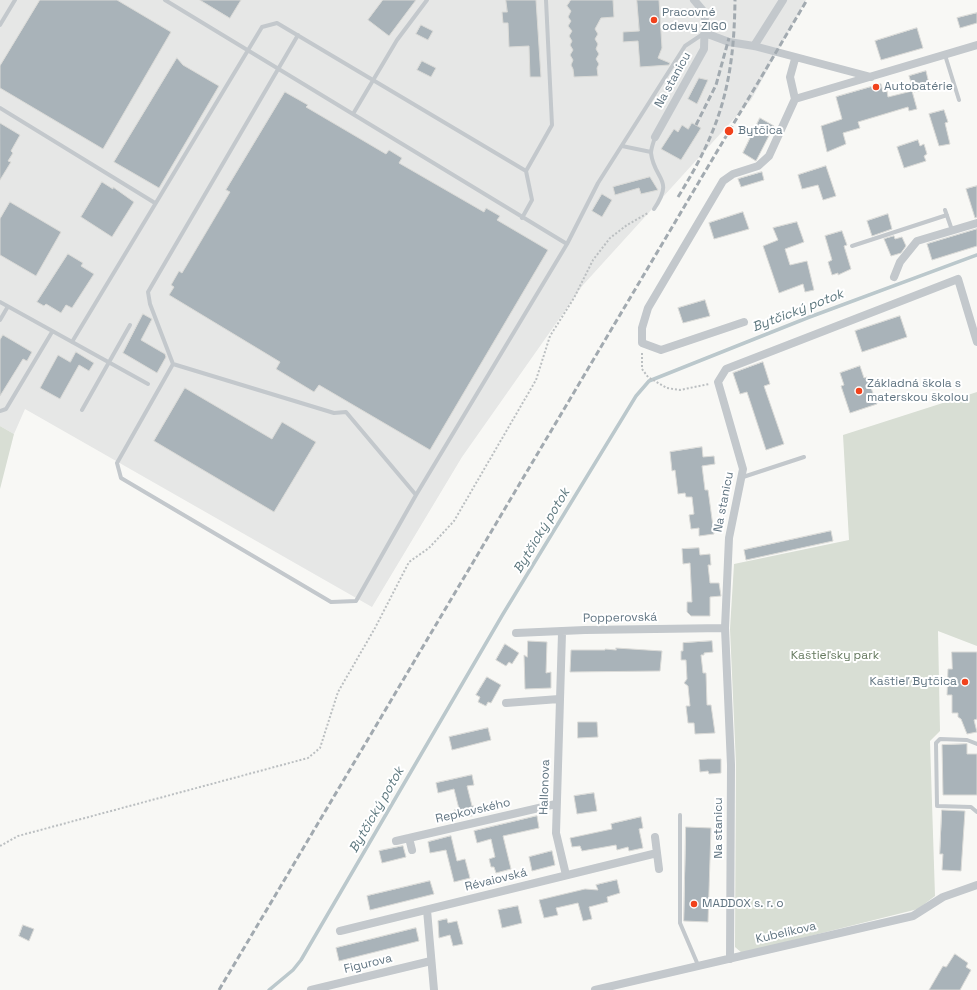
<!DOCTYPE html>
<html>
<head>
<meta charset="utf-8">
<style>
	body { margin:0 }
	canvas { display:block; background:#f8f8f5 }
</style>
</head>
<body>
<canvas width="977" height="990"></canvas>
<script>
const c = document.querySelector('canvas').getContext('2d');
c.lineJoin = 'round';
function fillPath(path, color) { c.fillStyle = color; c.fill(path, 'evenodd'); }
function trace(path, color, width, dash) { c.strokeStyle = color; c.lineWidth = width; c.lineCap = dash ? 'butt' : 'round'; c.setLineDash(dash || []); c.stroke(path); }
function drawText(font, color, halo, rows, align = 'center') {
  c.font = font + ' "Space Grotesk",sans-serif'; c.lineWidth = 4; c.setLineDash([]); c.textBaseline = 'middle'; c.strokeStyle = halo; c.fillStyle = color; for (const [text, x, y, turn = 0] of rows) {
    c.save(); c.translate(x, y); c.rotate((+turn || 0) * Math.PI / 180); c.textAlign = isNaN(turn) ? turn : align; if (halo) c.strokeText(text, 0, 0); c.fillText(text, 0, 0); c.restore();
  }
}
fillPath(new Path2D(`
	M0,0H806L751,100L583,285L462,457L372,607L25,409L14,434L0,426Z`), '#e6e7e6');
fillPath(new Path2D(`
	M977,392V646L938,631L940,731L930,741L935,896L918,909L742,953L735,947L736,764L730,629L734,564L849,540L843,435Z
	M0,426L14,434L0,489Z`), '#d8ded4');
trace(new Path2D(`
	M269,990L293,970L301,960L503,614L636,396L649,381L807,318L977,255`), '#bbc8cc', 3.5);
const building = new Path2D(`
	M40,0H117L171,32L103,149L0,88V66Z
	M200,0H241L230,18Z
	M383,0H416L389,36L368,20Z
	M506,0H536L541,77H530L529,46L509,47L508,23H503L502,12H507Z
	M571,0H613L614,17L601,18L595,29L598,34L595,39L598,44L596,49L599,54L596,59L599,64L597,68L598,76L574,77L573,69L571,65L573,60L570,55L573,50L570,45L572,41L569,36L572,31L568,26L571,21L568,17L571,11L567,6Z
	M637,0H659L662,48L658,58L670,63L669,65L640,67L638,41L623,42V32L639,31Z
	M977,13V23L960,28L957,18Z
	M421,25L433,31L428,40L416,34Z
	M917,28L923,48L881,60L875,41Z
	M177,58L183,65L219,86L159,188L114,162Z
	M422,61L436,68L431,77L417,70Z
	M926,71L930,88L914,92L909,76Z
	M699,78L708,80L697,104L688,99Z
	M881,84L883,92L887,91L888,97L912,91L917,109L909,111L908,107L858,122L860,128L843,133L846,144L827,152L821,126L842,119L836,97Z
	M285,92L308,105L306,107L386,154L389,150L402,158L399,163L484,212L486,208L500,216L497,220L548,250L430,450L319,385L314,392L276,369L280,362L169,295L174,287L171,285L179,271L182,273L230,192L226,190Z
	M944,110L948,122L945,123L950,144L939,146L929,114Z
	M760,118L774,126L756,161L743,153Z
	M0,123L20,135L11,151L13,153L8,161L11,162L0,180Z
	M692,123L701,128L681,160L661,149L674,129L678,132L682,125L688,129Z
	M918,140L920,146L924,144L927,154L924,156L926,161L904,168L897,147Z
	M826,166L836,196L823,200L818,185L802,189L798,175Z
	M762,172L764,180L741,187L738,179Z
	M650,177L658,190L641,194L639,188L615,195L613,187Z
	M102,182L113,189V187L134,202L112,237L81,217Z
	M977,186V217L975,218L966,189Z
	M602,194L612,200L602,217L592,211Z
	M10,202L61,232L36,276L0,255V219Z
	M743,212L749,229L714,239L709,223Z
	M888,214L892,229L872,236L867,221Z
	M797,222L804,242L785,249L790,265L807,261L814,290L805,292L803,284L779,293L763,246L778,240L773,228Z
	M977,229V246L932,260L927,244Z
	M842,231L847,245L844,246L851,269L838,275V273L832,275L828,262L832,260L825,236Z
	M894,236L895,239L902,237L906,246L901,253L891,256L884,239Z
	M68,254L83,263L81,266L94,274L72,308L66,305L61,313L46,304L44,306L37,302Z
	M705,300L710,316L683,323L678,308Z
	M143,314L152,319L141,340L165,354L166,357L157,373L123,353Z
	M900,316L907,337L862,352L855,331Z
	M3,335L32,352L27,361L23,359L0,396V340Z
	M76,352L94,363L89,371L79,365L60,399L40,388L58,355L70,362Z
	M763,362L770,384L764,386L784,444L766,450L747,392L740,394L733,373Z
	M860,366L864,378L867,377L877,404L850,413L841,386L844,385L840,373Z
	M185,388L272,439L282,422L316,442L274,512L154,441Z
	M702,447L703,457L714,456L715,464L702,466L705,490H708L709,497L714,534L699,536V528L691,529L689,515L694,514L692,497H686L685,493L678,494L675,470L672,471L670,452Z
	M831,531L833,541L746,560L744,550Z
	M699,548L700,555L710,554L711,565H708L710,583H719L721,596L710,597V616H691L687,612V602H692L690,563L683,564L682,549Z
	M528,641L547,642L546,673L551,672V688L525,689L524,655L527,657Z
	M712,641L713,652L704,653V655H701L703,673H706L707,705H711L715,733L695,734L694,723H688L686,706H690L688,686L684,683L687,679L686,660H681V651H683V643Z
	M505,644L519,653L512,664L509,662L506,666L496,660Z
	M616,648L662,651L660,671L570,672L571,650H605V649L616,650Z
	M952,652H977V719L974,720L977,732L967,734L961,719L958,717V713H952V695H947L948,669H952Z
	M487,677L501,685L491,703L488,702L486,706L478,702L480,697L476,695Z
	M578,722H597L598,737L578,738Z
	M488,728L491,740L452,750L449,737Z
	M967,744V754H977V795H943L942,745Z
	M708,759H721V773L709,774L708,771L700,772L699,760Z
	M472,775L474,785L467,786L472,806H474L476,815L457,819L454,810L459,809L454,789L438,793L436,783Z
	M594,793L597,811L577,814L574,796Z
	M942,810L965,811L961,871L942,870L943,854H940Z
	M537,816L539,828L503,836L511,869L496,873L494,867H491L489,859L495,857L491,839L477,843L474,831Z
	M641,817L643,828L639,829L643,848L629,851L628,847L617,850L616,845L582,851L580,846L572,847L570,838L612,829L611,824Z
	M686,827L711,828L708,922L684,921Z
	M451,836L457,861L465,859L470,878L454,882L446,850L430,853L428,842Z
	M403,846L406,857L382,863L379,851Z
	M552,851L555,865L532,871L529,857Z
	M617,880L620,893L607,897L608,902L589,907L592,919L583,921L578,903L556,908L558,915L544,918L539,900L585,889L598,890L596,885Z
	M430,881L434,894L370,910L367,896Z
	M518,906L522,923L502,928L498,910Z
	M447,919L448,923L457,921L463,944L453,946L450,935L439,938L438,921Z
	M23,925L34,929L29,941L19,936Z
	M416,928L419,941L339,961L336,948Z
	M955,954L968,963L966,967L971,970L960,990H929L943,966L946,967Z`);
fillPath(building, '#a9b3b9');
trace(building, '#dadad7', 1);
trace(new Path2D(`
	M642,353V369L648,377L667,388L680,390L709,384
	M0,846L18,836L308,758L320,748L338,692L375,628L409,562L429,548L454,521L536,380L550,336L574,298L593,260L610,238L627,225L648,213`), '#bbbfc1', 2, [2, 2]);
trace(new Path2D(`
	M165,0L567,244
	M0,25L15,0
	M298,35L148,292L150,304L173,364L334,413L346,412L416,495
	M945,55L959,100
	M0,108L155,203
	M353,114L397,40L427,0
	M622,146L651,152
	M526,171L552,125L546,0
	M654,209C675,178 654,180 651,153C651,148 654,141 655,137
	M945,210L952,230
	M852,246L947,215
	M0,302L148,384
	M0,320L7,308
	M72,342L262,27L277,23L526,171L532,200L522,218
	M173,364L117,463L121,478L331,602L356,601L416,495L567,244L598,183L685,46L703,34
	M82,410L130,325
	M0,411L6,409L52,332
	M740,478L804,457
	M977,744L967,740L940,739L936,743L937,806L971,807L977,812
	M680,815V923L698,965`), '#c3c8cc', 4);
trace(new Path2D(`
	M705,33L729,42L754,46L871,77
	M754,46L783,0
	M795,99L977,45
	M655,137L704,49L705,13L694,0
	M894,277L900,262L917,241L977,223
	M744,322L661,350L642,343V328L648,308L723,181L733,174L758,166L769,156L795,99L790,77L795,59
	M516,633L585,630L725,628
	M562,633L556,833L566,875
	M506,703L559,699
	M655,837L659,869
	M409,838L412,850
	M396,841L556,804
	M427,910L434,990
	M340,931L657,853
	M730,959L731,765L725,628L729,538L743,469L718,382L726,369L958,279L977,342
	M311,990L431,961
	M595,990L913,916L943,897L977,885`), '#c3c8cc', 8);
trace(new Path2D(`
	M696,125L716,85L729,38
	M678,197C721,128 734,82 735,0
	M219,990L807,0`), '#a2aab0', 3, [6, 3]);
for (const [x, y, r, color] of [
	[654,20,4,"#f1421c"],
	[876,87,4,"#f1421c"],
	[729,131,5,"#f1421c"],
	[859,391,4,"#f1421c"],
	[965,682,4,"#f1421c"],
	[694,904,4,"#f1421c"]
]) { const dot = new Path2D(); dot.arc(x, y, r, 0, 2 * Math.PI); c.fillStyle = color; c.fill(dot); trace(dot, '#fff', 1.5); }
drawText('12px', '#617582', '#fff', [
	["Pracovné",662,13],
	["odevy ZIGO",662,27],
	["Autobatérie",884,87],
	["Bytčica",738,131],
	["Základná škola s",867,384],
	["materskou školou",867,398],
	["Kaštieľ Bytčica",957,682,"right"],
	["MADDOX s. r. o",702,904]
], 'left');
drawText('12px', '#617582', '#fff', [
	["Na stanicu",673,80,-61],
	["Na stanicu",724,502,-79],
	["Popperovská",620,618,-1],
	["Hallonova",545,787,-88],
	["Repkovského",473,811,-13],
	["Na stanicu",719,828,-90],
	["Révaiovská",496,880,-14],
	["Kubelíkova",786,933,-13],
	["Figurova",368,964,-14]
]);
drawText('12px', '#667a60', '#fff', [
	["Kaštieľsky park",835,656]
]);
drawText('italic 13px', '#5b767d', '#fff', [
	["Bytčický potok",798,311,-21],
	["Bytčický potok",542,531,-59],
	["Bytčický potok",377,810,-60]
]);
</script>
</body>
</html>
